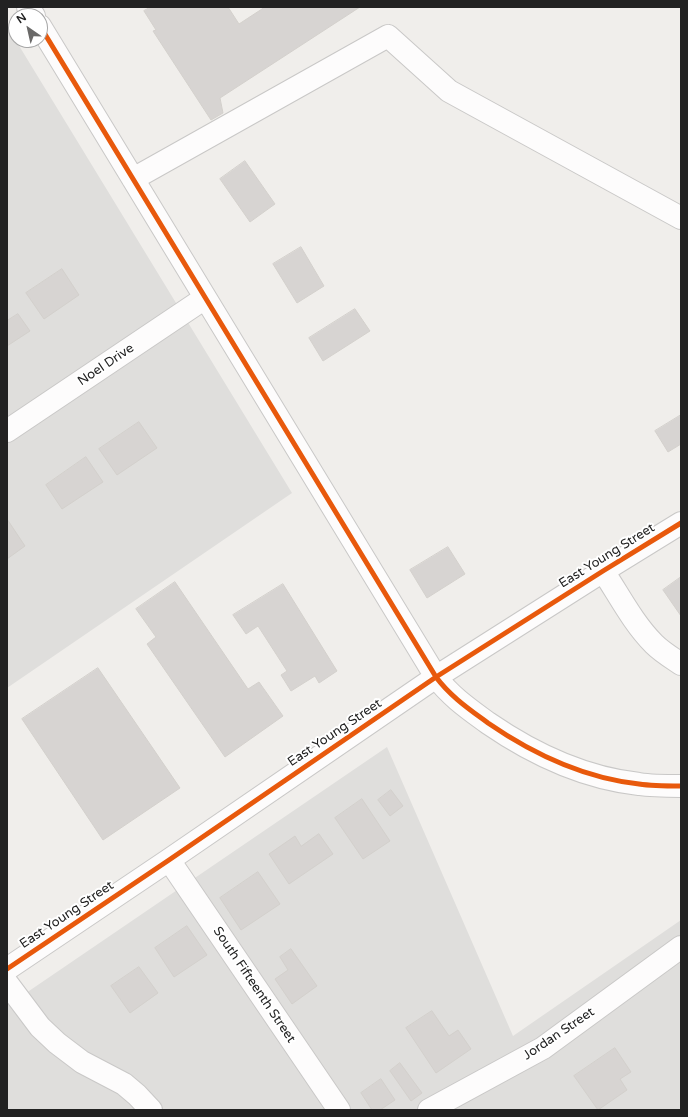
<!DOCTYPE html>
<html>
<head>
<meta charset="utf-8">
<style>
	body { margin:0 }
	#map { position:relative; width:688px; height:1117px; overflow:hidden; background:#f0eeeb; font-family:"Varela Round",sans-serif }
	canvas { display:block }
	.frame { position:absolute; inset:0; border:8px solid #222; pointer-events:none }
	.north { position:absolute; left:8px; top:8px; width:40px; height:40px; box-sizing:border-box; background:#fff; border:1px solid #a7a7a7; border-radius:50%; rotate:326deg; font-size:11px; font-weight:700; line-height:16px; text-align:center; color:#222 }
	.north::after { content:''; display:block; margin:auto; width:14px; height:18px; background:#6a6968; clip-path:polygon(50% 0,100% 100%,50% 72%,0 100%) }
</style>
</head>
<body>
<div id="map">
<canvas width="688" height="1117"></canvas>
<div class="frame"></div>
<div class="north">N</div>
</div>
<script>
const c = document.querySelector('canvas').getContext('2d');
c.lineJoin = 'round';
function fillPath(path, color) { c.fillStyle = color; c.fill(path, 'evenodd'); }
function trace(path, color, width, dash) { c.strokeStyle = color; c.lineWidth = width; c.lineCap = dash ? 'butt' : 'round'; c.setLineDash(dash || []); c.stroke(path); }
function drawText(font, color, halo, rows, align = 'center') {
  c.font = font + ' "Varela Round",sans-serif'; c.lineWidth = 4; c.setLineDash([]); c.textBaseline = 'middle'; c.strokeStyle = halo; c.fillStyle = color; for (const [text, x, y, turn = 0] of rows) {
    c.save(); c.translate(x, y); c.rotate((+turn || 0) * Math.PI / 180); c.textAlign = isNaN(turn) ? turn : align; if (halo) c.strokeText(text, 0, 0); c.fillText(text, 0, 0); c.restore();
  }
}
fillPath(new Path2D(`
	M7,26L292,493L7,688Z
	M387,747L513,1036L681,920V1110H7V1006Z`), '#dfdedc');
const building = new Path2D(`
	M151,7H228L239,24L265,7H360L220,98L223,113L211,120L153,31L156,30L144,11Z
	M245,161L275,204L250,222L220,179Z
	M301,247L324,286L297,303L273,264Z
	M62,269L79,295L44,319L26,293Z
	M355,309L370,331L323,361L309,338Z
	M18,314L30,331L7,346V321Z
	M681,415V444L668,452L655,431Z
	M139,422L157,448L117,475L99,449Z
	M86,457L103,482L62,509L46,485Z
	M7,519L25,546L7,559Z
	M448,547L465,574L427,598L410,570Z
	M681,577V616L663,590Z
	M175,582L248,689L259,682L283,716L225,757L147,644L156,637L136,609Z
	M283,584L337,671L319,683L315,676L291,691L281,675L287,671L258,626L246,634L233,615Z
	M98,668L180,788L103,840L22,719Z
	M391,790L403,806L390,816L378,800Z
	M362,799L390,841L363,859L335,818Z
	M319,834L333,854L289,884L269,854L295,836L301,846Z
	M258,872L280,904L241,930L220,898Z
	M187,926L207,955L174,977L155,948Z
	M291,949L317,986L292,1004L275,979L288,970L280,957Z
	M139,967L158,993L130,1013L111,986Z
	M432,1011L449,1036L458,1030L471,1049L436,1073L406,1028Z
	M615,1048L631,1072L620,1079L627,1090L598,1110L574,1076Z
	M400,1063L422,1093L411,1101L390,1071Z
	M381,1079L395,1100L380,1110H372L361,1093Z`);
fillPath(building, '#d7d4d2');
trace(building, '#d3d0cc', 1);
const minor = new Path2D(`
	M28,7L34,16
	M40,26L436,677C450,696 469,709 488,723C533,754 584,778 639,784C652,786 667,786 681,786
	M133,179L388,36L449,91L681,218
	M7,431L205,298
	M603,571C619,595 633,623 654,644C662,652 672,658 681,664
	M169,860L339,1110
	M7,969L169,860L436,677L603,571L681,523
	M7,983L40,1027L57,1043L82,1062L124,1084L137,1095L151,1110
	M429,1110L543,1048L681,947`);
trace(minor, '#c9c8c7', 24);
trace(minor, '#fdfcfc', 22);
trace(new Path2D(`
	M40,26L436,677C450,696 469,709 488,723C533,754 584,778 639,784C652,786 667,786 681,786
	M7,969L169,860L436,677L603,571L681,523`), '#e8590c', 5);
drawText('13px', '#222', '#fff', [
	["Noel Drive",106,365,-34],
	["East Young Street",607,556,-32],
	["East Young Street",335,733,-34],
	["East Young Street",67,915,-34],
	["South Fifteenth Street",254,985,56],
	["Jordan Street",559,1034,-34]
]);
</script>
</body>
</html>
